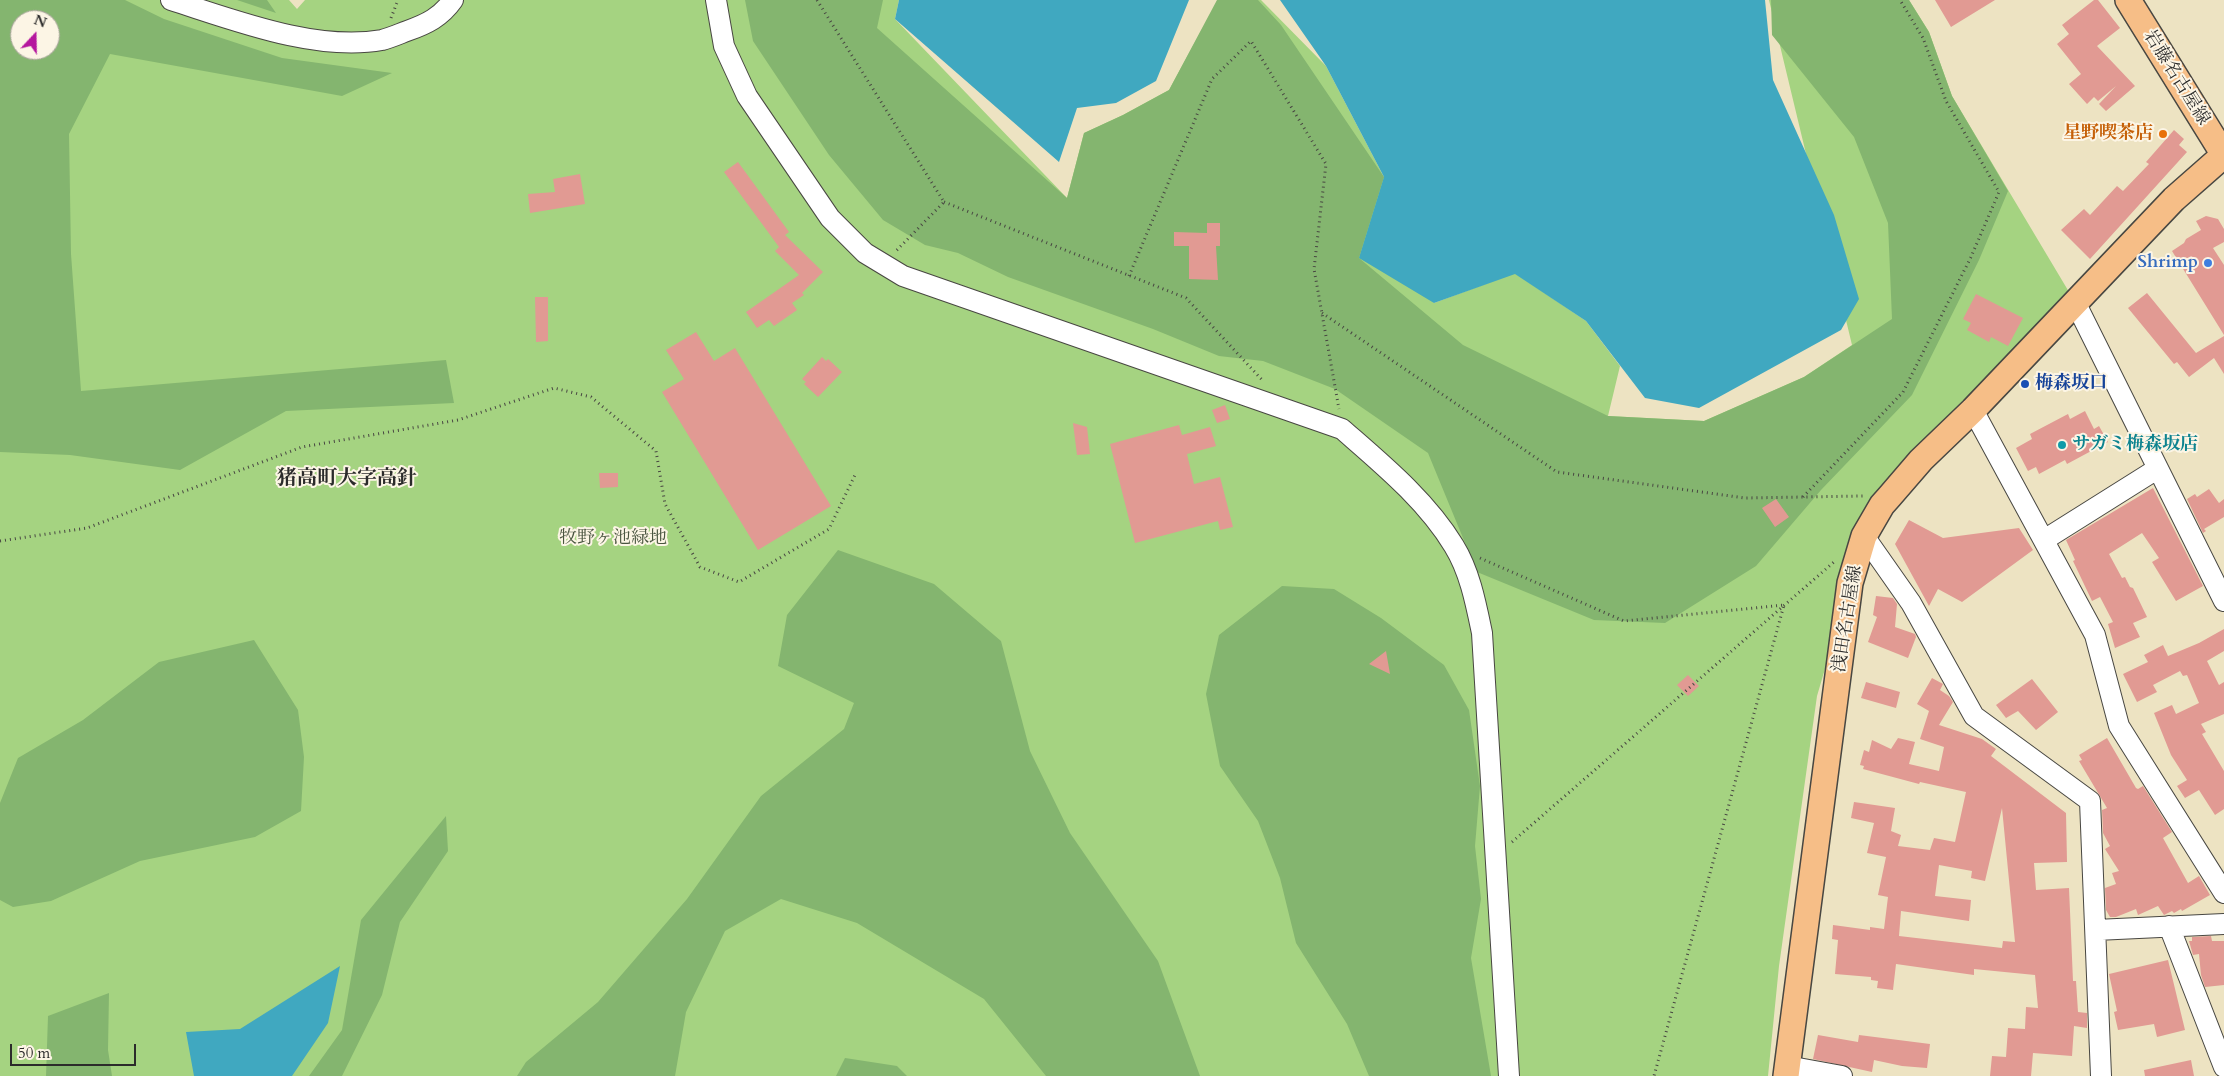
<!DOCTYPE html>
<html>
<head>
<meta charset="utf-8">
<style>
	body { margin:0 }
	#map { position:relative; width:2224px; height:1076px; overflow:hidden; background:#ede3c2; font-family:Cardo,serif }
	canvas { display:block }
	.north { position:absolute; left:10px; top:10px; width:50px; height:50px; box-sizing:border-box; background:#fcf5e5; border:1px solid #a8a49b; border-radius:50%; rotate:21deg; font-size:14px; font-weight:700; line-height:20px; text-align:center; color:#2b2b2b }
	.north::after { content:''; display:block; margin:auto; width:18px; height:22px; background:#b5179e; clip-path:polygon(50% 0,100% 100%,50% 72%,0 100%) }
	.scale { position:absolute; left:10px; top:1044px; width:126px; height:22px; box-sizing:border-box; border:2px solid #2b2b2b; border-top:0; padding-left:6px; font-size:15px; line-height:18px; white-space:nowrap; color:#2b2b2b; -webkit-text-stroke:4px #fcf5e5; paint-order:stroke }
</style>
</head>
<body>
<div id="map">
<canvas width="2224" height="1076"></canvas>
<div class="north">N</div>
<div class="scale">50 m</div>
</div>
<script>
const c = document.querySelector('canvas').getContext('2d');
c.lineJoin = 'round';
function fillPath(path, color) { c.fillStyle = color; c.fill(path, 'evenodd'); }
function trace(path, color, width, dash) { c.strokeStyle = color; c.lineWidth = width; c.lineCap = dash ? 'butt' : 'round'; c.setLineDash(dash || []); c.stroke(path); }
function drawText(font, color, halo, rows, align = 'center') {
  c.font = font + ' Cardo,"Noto Serif JP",serif'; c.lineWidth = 4; c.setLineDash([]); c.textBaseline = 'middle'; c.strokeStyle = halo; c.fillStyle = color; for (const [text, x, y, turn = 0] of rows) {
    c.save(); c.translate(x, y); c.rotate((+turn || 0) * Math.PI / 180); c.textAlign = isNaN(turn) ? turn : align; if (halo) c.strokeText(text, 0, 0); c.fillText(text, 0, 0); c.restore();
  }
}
fillPath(new Path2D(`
	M0,0H289L297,9L305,0H899L895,19L1067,198L1084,133L1123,115L1169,90L1218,0H1261L1326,66L1384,177L1434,303L1515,273L1586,321L1620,366L1608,416L1704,421L1804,377L1852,345L1769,0H1909L1929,32L1952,96L2075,302L1864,536L1817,696L1779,966L1768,1076H0ZM20,20H50V50H20Z`), '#a5d381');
fillPath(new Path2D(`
	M0,0H125L164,19L282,58L392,73L342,96L110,54L69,134L71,254L81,391L446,360L454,403L286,411L180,470L70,455L0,452ZM20,20H50V50H20Z
	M237,0H267L276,13Z
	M745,0H883L877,28L1067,198L1084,133L1123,115L1169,90L1217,0H1258L1281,25L1384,177L1359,258L1463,345L1608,416L1704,421L1804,377L1892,319L1888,223L1854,137L1772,35L1771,0H1909L1929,32L1952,96L2008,191L1979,260L1912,395L1821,490L1756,566L1665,623L1594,620L1477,572L1428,453L1335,389L1263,361L1219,356L1153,329L1008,277L958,253L925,245L883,220L829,155L753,41Z
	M838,550L934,584L1001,641L1030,751L1070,833L1158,961L1200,1076H1046L984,999L857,923L781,899L725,931L686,1012L675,1076H517L526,1062L598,1002L687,899L761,796L844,729L854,703L778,666L787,615Z
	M1282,586L1334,589L1381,618L1444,665L1469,710L1480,786L1475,846L1481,899L1471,958L1491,1076H1369L1347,1024L1296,943L1280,878L1258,821L1220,766L1206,694L1219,635Z
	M254,640L298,710L304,757L301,811L255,837L140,861L51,901L13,907L0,900V803L18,758L83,720L159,662Z
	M446,816L448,851L400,922L382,995L342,1076H309L342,1030L361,920Z
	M109,993L108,1050L112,1076H46L48,1016Z
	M845,1058L897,1066L907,1076H836Z`), '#84b56f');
fillPath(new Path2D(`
	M899,0H1189L1156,81L1116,103L1077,108L1059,162L895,19Z
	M1280,0H1765L1773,80L1834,215L1859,299L1841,330L1699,408L1645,398L1586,321L1515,274L1434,303L1359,258L1384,177L1326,66Z
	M340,966L328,1023L292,1076H194L186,1032L240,1029Z`), '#40a8c0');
fillPath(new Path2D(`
	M1935,0H1995L1951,27Z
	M2094,0H2098L2120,28L2097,46L2135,86L2106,111L2099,104L2116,86L2098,101L2094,97L2087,104L2069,84L2081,74L2057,44L2069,34L2062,25Z
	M2174,130L2184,139L2179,145L2187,152L2090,259L2061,230L2084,209L2090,215L2117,186L2123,191L2149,164L2146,162Z
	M738,162L789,232L785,235L823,272L802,293L804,295L792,303L797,310L774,326L769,320L757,328L746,312L799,275L775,251L779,247L724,172Z
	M580,174L585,204L530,213L528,194L555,192L553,179Z
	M2206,216L2218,219L2224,229V242L2213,248L2224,265V335L2172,251L2184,243L2186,239L2201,230L2196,221Z
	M1207,223H1220V246H1216L1218,280L1189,279V246H1174V232L1207,233Z
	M2147,293L2196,353L2224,336V374L2214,358L2189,377L2177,362L2174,364L2128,308Z
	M1976,294L2023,318L2008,346L1991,337L1989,342L1967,330L1971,323L1963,319Z
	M535,297H548V341L536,342Z
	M696,332L714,361L735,348L831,506L758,550L662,392L684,379L666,350Z
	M822,357L826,361L828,359L842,372L818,397L804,384L806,382L802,379Z
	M1225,405L1230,419L1217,423L1212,410Z
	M2085,411L2094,429L2099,426L2108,442L2067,464L2065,460L2039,474L2036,467L2028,471L2016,448L2032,439L2030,434L2068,414L2070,419Z
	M1073,423L1087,427L1090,454L1077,455Z
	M1179,425L1182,435L1210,427L1216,446L1187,454L1194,484L1220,477L1233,527L1220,530L1218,521L1135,543L1110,444Z
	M599,473H618V487L600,488Z
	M2153,488L2203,586L2176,601L2152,562L2159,558L2142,533L2109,554L2122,578L2125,577L2130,587L2133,588L2147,617L2133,623L2140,637L2115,648L2108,624L2113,622L2100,597L2092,601L2073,561L2075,560L2066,540Z
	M2209,489L2219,503L2224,499V517L2204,529L2206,531L2203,533L2187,499L2195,494L2197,497Z
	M1776,499L1789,517L1775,527L1762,508Z
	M1909,520L1943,538L2019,528L2033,550L1962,602L1938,589L1929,606L1895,544Z
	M1876,596L1893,598L1897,604L1895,627L1915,634L1916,637L1908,658L1868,642L1877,617L1873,615Z
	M2224,629V651L2207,661L2219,685L2224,682V714L2201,724L2206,732L2202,734L2224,771V809L2215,815L2199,790L2185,798L2177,786L2187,780L2171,755L2154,713L2172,705L2176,714L2199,703L2187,675L2183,676L2180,671L2153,685L2157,692L2137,702L2123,674L2148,662L2144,655L2163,645L2168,656L2199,643Z
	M1386,651L1390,674L1369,664Z
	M1688,675L1699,686L1688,696L1677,685Z
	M1932,678L1943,684L1940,690L1949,696L1953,702L1939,725L1982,739L1996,749L1991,756L2066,813L2067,862L2034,863L2036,890L2069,888L2073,981H2076L2078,1012L2087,1013V1028L2074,1026L2072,1056L2033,1053L2031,1076H1990L1992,1056L2006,1057L2008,1028L2025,1029L2026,1007L2038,1008L2035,975L1974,969V975L1896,964L1893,990L1877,988L1878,981L1871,980V977L1835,974L1838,940L1832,939L1833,925L1870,930V927L1884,929L1888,897L1878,895L1886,857L1867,853L1874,823L1851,818L1854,802L1895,808L1891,831L1901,835L1898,846L1930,850L1934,838L1955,842L1966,792L1920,782L1919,784L1863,769L1864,766L1860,765L1864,750L1869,752L1872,740L1891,749L1898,738L1915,742L1909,764L1939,771L1944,747L1920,739L1929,711L1917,704ZM2002,808L2015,942L2003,941L2002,948L1899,936L1901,911L1969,921L1971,900L1935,896L1939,865L1972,871L1971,878L1985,881Z
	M2032,679L2058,712L2036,730L2018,711L2006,718L1996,705Z
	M1866,682L1900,692L1896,708L1861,698Z
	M2107,738L2136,788L2138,789L2143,786L2172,832L2163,838L2188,883L2199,876L2210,895L2182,911L2181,909L2174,913L2172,911L2164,915L2158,906L2138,915L2136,909L2116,917H2110L2106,910L2105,888L2116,884L2112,873L2119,871L2105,849L2110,846L2103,833L2102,810L2107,808L2079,761L2082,760L2079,755Z
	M2211,936L2212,941H2224V985L2205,987L2201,975L2199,954L2193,955L2189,941H2192V937Z
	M2168,960L2185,1030L2157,1037L2154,1024L2118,1030L2114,1012L2117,1011L2109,974Z
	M1818,1035L1858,1042L1859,1035L1930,1044L1927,1068L1902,1066L1874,1060L1872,1072L1813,1059Z
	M2191,1060L2194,1076H2145L2144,1070Z`), '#e19a93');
const minor = new Path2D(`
	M171,0C234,20 316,52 382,40C390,38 399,34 407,31C427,24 441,17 453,0
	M716,0L724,46L747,96L830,218L865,253L903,276L1342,429C1382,464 1426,500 1454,546C1470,572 1476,604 1482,633L1509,1076
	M2075,302L2224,601
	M1973,410L2095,635L2119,726L2224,893
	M1864,536L1911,603L1974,716L2090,801L2101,1076
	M2044,540L2157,469
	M2169,926L2224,1067
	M2096,930L2224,924
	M1787,1066L1842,1076`);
const major = new Path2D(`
	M2128,0L2224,155
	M1786,1076L1850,583L1864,536L1882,505L1890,496L1921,460L1973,410L2174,199L2224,155`);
trace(minor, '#484742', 22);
trace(major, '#484742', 28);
trace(new Path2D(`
	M817,0L944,202L895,252
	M391,18L398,0
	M944,202L1186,298L1264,382
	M1129,276L1212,79L1251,41L1326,164L1314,269L1339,409
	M1322,313L1557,472L1745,498L1863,496
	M1803,497L1903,392L1971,257L1999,192L1946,101L1923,38L1900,0
	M0,541L87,528L302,447L458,420L554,388L591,397L656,451L665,504L700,567L739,582L829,529L856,473
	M1480,558L1624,621L1784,605L1654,1076
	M1512,842L1834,562`), '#484742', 3, [1, 4]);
trace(minor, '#fff', 20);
trace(major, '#f6be87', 25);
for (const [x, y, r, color] of [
	[2163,134,5,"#e8710a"],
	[2208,263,5,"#3f7fe0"],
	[2025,384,5,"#1a4fb4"],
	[2062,445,5,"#0f9aa8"]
]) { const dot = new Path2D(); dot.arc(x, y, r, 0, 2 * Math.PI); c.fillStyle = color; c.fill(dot); trace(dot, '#fcf5e5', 2); }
drawText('18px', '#2b2b2b', '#fcf5e5', [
	["岩藤名古屋線",2176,78,58],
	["浅田名古屋線",1848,619,-81]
]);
drawText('bold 18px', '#c56008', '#fcf5e5', [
	["星野喫茶店",2153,134]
], 'right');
drawText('bold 18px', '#366cbe', '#fcf5e5', [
	["Shrimp",2198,263]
], 'right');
drawText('bold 18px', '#164399', '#fcf5e5', [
	["梅森坂口",2035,384]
], 'left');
drawText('bold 18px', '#0d838f', '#fcf5e5', [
	["サガミ梅森坂店",2072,445]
], 'left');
drawText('18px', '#4a5540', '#fcf5e5', [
	["牧野ヶ池緑地",613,539]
]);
drawText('bold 20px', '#2b2b2b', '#fcf5e5', [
	["猪高町大字高針",347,479]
]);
</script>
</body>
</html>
